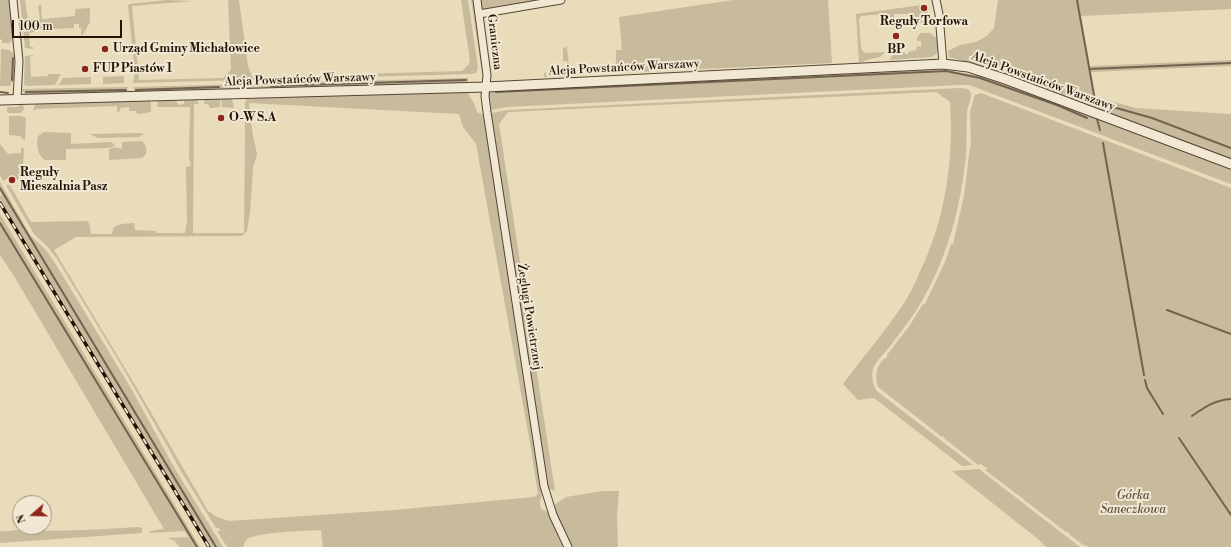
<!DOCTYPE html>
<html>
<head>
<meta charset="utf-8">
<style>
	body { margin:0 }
	#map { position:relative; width:1231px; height:547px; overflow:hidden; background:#e8dcbb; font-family:"Libre Bodoni",serif }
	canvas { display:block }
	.north { position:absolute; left:12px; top:495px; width:40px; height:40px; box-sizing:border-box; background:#f0e8d3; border:1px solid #9f9382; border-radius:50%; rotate:250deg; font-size:11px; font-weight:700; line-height:16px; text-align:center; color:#251308 }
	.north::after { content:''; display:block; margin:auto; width:14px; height:18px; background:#8f2418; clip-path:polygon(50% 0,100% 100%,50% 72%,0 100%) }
	.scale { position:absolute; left:12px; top:20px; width:110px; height:18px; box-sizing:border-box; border:2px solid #251308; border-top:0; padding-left:5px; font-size:12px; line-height:14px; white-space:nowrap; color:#251308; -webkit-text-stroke:3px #f0e8d3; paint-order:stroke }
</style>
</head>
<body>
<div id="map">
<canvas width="1231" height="547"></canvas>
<div class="north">N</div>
<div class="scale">100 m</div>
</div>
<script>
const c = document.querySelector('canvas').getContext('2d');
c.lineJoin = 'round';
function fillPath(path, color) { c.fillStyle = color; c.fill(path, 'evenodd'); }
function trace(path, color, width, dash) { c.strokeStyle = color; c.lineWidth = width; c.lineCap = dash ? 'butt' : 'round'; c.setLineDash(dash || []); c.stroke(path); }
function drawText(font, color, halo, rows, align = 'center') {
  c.font = font + ' "Libre Bodoni",serif'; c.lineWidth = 4; c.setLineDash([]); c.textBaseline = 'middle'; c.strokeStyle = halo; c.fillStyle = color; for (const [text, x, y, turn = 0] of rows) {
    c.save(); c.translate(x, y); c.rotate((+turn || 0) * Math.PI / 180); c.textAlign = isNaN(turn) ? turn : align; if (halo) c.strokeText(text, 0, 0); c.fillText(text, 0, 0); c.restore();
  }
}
fillPath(new Path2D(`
	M0,0H10L13,37L11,42L8,43H2V40L0,39Z
	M20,0H25L28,20L40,19L38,5H41L42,19L75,16V9L90,8V22L83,35H81V28H79V24H74V28L52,29L50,32H42L41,29H35V32L29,33L30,47H33V49L25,48Z
	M167,0L193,1L132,6L139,80L223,78L231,70L228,0H239L248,66L252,76L256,77L462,71L468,65L470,61L461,0H468L478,68L476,73L471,74L133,83L135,72L128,6L129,4Z
	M471,0H474L483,64L481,66Z
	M481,0H545L494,8L484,11L482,9Z
	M733,0H828L832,63L616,73V50H622L619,17Z
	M998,0H1231V9L1081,16L1090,66L1231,60V66L1091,72L1095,97L1136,108L1231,114V159L1098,109L1097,107L999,71L949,57L948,51L960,45L976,42L987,36L994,28Z
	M927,4L929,10H927L929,19H932L933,22L898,23V22L915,21L914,14H894V23L883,14L861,16L859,19L861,47L862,51L865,53L885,52L880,57L870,59L859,63L856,14L922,5L923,10L926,9L925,5Z
	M921,33H930L938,39C939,47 940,54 931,57L890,60L891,57L895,53L905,52V54H908V52L916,50L917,46L921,47V41H917C917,37 918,35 921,33Z
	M567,47L570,76L544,77V73L567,70V61H563V48Z
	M1,49L9,50L14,54V82H12L10,86H0Z
	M34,55L30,57L31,77L48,76V74H61L55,85L26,86L24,84L25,56Z
	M922,70L951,71L976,75L1029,93L1231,168V184L969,85H959L506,107L490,110C488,103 485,95 492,90Z
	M124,76V83L103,84V77Z
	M91,77V84L59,85L63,78Z
	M468,78V83L137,92L135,91L133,87Z
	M128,87L125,93L26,95L21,89Z
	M960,88L968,89C975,95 967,106 967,114C966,127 967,140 966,154C961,209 946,263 916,311C907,324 897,337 887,350C882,356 875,362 873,369C871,377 873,387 878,392L973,465L962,466L874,398L858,400L843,384C862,358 884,333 902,306C909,296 914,285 919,274C945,220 954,162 950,102L936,92L508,112L499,124L555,491L548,488L491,113L508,110Z
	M469,91V96L473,101L477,112L482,114L484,117L542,495L540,502L541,509L549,513L565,547H323L321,530C306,531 258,532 247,539C245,541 244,544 243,547H227L217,531H220L219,528H216L179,468L169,449L120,363L57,259L48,247L34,234L6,185H10L29,219L32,222L87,221L89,223L91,234H112L114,227L121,224L134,223L135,230L156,231V233H185L187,221L186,169V167L191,166L189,157L190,107H157L158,100H176L178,105L184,104V100H197L199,104H194L193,233H244L245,136V103L247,97ZM249,103L459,114L463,127L476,144L530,443L538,494L534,497L394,510L229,521L217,517L208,511L138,390L54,250L76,237L242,236L247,231L250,212L253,168L257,154L252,130Z
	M981,93L1231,188V547H1091L1083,545L1069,534L1068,532H1066L1024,500L1023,498H1022L985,470L988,469L981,464L978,465L945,439L943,436L942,437L878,387C874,375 877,363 887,357V355L910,325L923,304H925L945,262L951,244H953L964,196L970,147L971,146L970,112L975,95Z
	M205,99H220V107L210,108L208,104H204Z
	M221,99H232L234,108L222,107Z
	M150,101L151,104V111L147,113L137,114L136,111H129V107L120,108V111L117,112V106L36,109L33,111L35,105L37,104Z
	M23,104L24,109L21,113H9L7,112V107H17Z
	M9,116H21L26,118L25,140L22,139L21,136L9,135Z
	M44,132L71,133V144L111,142L115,145L112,147L108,148L66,149V160H45C37,155 36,144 38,136Z
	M140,133L144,134L139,137L98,138L90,134Z
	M142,141C147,146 149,154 142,158L109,160V149L115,147L122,149V142Z
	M0,144L8,154L21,153V148H24C23,158 25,175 16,181L12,176L3,181L0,175Z
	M0,182L30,235L46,250L55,263L132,390L175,469L223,547H212L195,520L197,519L196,518L194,519L0,199V196L2,195L0,192Z
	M0,214L200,547H179L175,541L168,538L189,537L184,531L150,533V531L164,529L14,276L0,255Z
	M979,469L1080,547H1046L1038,539L952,471Z
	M603,491H619L617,516L618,547H572L561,528L553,506L566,497Z
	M139,527L142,528V533L0,543V531C9,532 16,529 25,530C63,532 101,529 139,527Z`), '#c7ba9d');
trace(new Path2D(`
	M1077,0L1096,106
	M1089,69L1231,63
	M12,80L13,58
	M271,86L466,80
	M136,90L219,87
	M0,92L8,93
	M26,92L126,90
	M496,92L946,71L980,78L1057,105L1087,118
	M1095,102L1152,118L1231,148
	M1097,119L1100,130
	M1103,143L1144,375
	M0,188L216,547
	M0,223L197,547
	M1167,310L1231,334
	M1145,380L1147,388L1163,414
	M1192,416C1205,407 1215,400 1231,399
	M1179,438L1231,515`), '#72634f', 2);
const minor = new Path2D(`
	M13,0L19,61L17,99
	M477,0L487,75L485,96L487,112L544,486L553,515L568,547
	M936,0L939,14L943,64
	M479,14L561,0`);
const tertiary = new Path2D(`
	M0,100L486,87L943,64L968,67L1005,79L1231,164`);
trace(minor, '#564535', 9);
trace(tertiary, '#564535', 11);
trace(minor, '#f0e8d3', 7);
trace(tertiary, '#f0e8d3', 9);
const rail = new Path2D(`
	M0,203L209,547`);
trace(rail, '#251308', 3.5);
trace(rail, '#f0e8d3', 2, [6]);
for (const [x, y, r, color] of [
	[924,8,4,"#8f2418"],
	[896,36,4,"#8f2418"],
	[105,49,4,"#8f2418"],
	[85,69,4,"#8f2418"],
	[221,118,4,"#8f2418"],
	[12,180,4,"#8f2418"]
]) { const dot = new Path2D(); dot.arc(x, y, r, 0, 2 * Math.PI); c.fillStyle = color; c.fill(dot); trace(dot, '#f0e8d3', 1.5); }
drawText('bold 12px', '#251308', '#f0e8d3', [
	["Reguły Torfowa",924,22,"center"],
	["Urząd Gminy Michałowice",113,49],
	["BP",896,50,"center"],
	["FUP Piastów 1",93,69],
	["O-W S.A",229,118],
	["Reguły",20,173],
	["Mieszalnia Pasz",20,187]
], 'left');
drawText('12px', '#251308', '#f0e8d3', [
	["Graniczna",494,42,83],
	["Aleja Powstańców Warszawy",624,68,-3],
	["Aleja Powstańców Warszawy",300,80,-2],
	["Aleja Powstańców Warszawy",1043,82,20],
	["Żeglugi Powietrznej",529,317,81]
]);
drawText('italic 12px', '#5e4d3c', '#f0e8d3', [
	["Górka",1133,496],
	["Saneczkowa",1133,510]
]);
</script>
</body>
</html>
